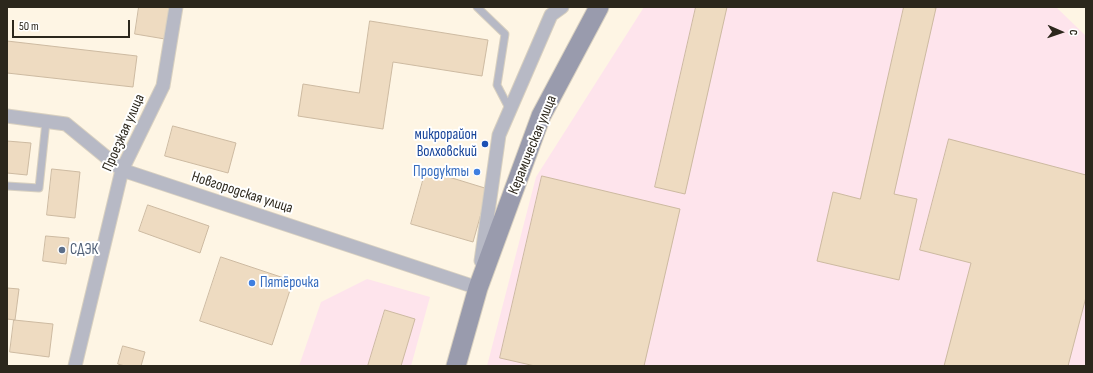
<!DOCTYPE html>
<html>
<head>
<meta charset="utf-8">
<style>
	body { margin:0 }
	#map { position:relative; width:1093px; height:373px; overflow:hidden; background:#fef5e4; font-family:"Sofia Sans Condensed",sans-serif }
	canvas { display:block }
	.frame { position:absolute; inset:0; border:8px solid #2c271c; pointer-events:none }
	.north { position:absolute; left:1041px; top:12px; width:40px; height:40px; -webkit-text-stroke:3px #fff; paint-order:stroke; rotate:92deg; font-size:11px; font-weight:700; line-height:16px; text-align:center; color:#2c271c }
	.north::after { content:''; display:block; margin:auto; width:14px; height:18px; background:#2c271c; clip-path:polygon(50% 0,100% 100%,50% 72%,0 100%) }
	.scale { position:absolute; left:12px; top:20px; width:118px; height:18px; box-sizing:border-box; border:2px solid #2c271c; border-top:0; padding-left:5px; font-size:12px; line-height:14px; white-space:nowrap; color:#2c271c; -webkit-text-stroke:3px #fff; paint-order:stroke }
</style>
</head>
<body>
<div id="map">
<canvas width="1093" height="373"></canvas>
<div class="frame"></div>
<div class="north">С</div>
<div class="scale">50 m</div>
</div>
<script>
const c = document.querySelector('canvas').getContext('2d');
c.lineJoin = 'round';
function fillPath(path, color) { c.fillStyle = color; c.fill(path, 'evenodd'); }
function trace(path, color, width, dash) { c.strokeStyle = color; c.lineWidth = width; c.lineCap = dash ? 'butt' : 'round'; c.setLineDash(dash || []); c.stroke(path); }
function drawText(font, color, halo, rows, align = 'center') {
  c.font = font + ' "Sofia Sans Condensed",sans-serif'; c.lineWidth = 4; c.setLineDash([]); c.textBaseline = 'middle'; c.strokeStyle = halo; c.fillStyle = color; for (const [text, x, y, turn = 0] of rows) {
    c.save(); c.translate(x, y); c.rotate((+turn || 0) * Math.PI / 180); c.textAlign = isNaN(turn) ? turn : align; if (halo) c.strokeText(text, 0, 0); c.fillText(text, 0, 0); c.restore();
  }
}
fillPath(new Path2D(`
	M644,7H1056L1086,36V366H487L536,177Z
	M367,279L430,297L411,366H299L321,302Z`), '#fee4ec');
const building = new Path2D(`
	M139,7H170L165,39L135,34Z
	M696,7H727L685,194L655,187Z
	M904,7H931L936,8L894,194L917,199L899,280L817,261L833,192L860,199Z
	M370,21L488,40L482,76L393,62L383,129L298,116L303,84L359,93Z
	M7,41L137,56L133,87L7,73Z
	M173,126L236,143L228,173L165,156Z
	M949,139L1086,175V297L1068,366H944L971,263L920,250Z
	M7,141L31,143L27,175L7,173Z
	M52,169L80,172L75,218L47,215Z
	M426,170L488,189L473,242L411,224Z
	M542,176L680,209L644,366H535L500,358Z
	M148,205L209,226L200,253L139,231Z
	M46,236L69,238L66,264L43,261Z
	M221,257L293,281L272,345L200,321Z
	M7,288L19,289L15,320L7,319Z
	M385,310L415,319L401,366H368Z
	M14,320L53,324L49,357L10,352Z
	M123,346L145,352L141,366H125L118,364Z`);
fillPath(building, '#eedbc1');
trace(building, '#cdbaa1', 1);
const lane = new Path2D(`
	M477,7L505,34L497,85L510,110
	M7,186L39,188L46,122`);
const street = new Path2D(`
	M7,116L66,124L122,170L478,288L479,281
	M481,261L499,135L551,15L562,7
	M75,366L122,170L163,86L176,7`);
const secondary = new Path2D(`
	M456,366L478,288L541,116L599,7`);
trace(lane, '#d8d0c0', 9);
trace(street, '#d8d0c0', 15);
trace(secondary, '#d8d0c0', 21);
trace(lane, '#b7b9c5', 7);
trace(street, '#b7b9c5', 13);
trace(secondary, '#999bad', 19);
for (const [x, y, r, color] of [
	[485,144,4,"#1a4fb4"],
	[477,172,4,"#3f7fe0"],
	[62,250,4,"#5c6f8a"],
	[252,283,4,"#3f7fe0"]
]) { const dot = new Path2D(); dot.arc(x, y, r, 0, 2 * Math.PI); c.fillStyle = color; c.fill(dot); trace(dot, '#fff', 1.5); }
drawText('15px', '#2c271c', '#fff', [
	["Проезжая улица",124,133,-66],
	["Керамическая улица",533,145,-68],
	["Новгородская улица",242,193,18]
]);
drawText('15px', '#164399', '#fff', [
	["микрорайон",477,135],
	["Волховский",477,152]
], 'right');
drawText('15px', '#366cbe', '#fff', [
	["Продукты",469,172],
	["Пятёрочка",260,283,"left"]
], 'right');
drawText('15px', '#4e5e75', '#fff', [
	["СДЭК",70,250]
], 'left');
</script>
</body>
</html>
